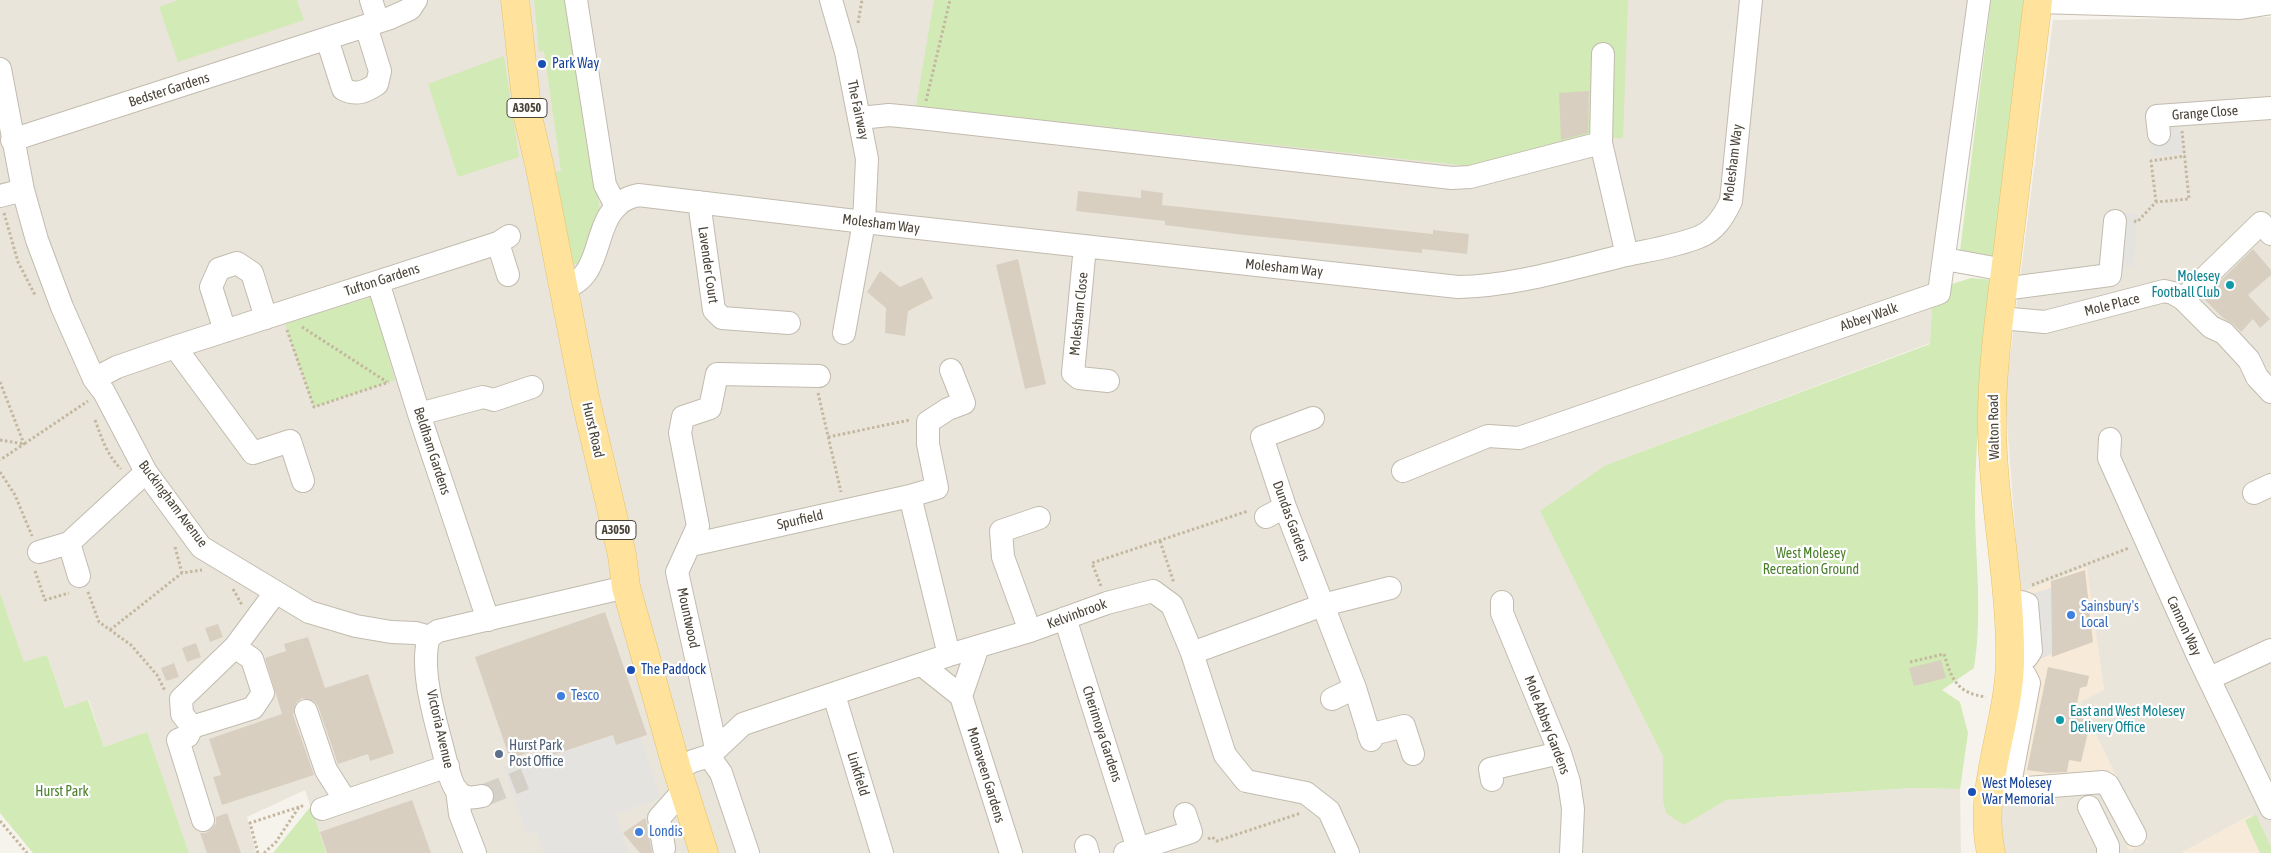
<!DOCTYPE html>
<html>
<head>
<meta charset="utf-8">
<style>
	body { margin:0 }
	canvas { display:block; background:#f6f3ec }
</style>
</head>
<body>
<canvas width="2271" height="853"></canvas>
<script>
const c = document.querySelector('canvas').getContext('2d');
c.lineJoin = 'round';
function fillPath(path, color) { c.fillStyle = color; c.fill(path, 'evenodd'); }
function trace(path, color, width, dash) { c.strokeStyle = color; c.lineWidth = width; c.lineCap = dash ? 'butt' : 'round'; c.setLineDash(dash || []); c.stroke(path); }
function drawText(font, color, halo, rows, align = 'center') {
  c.font = font + ' "Asap Condensed",sans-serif'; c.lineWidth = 4.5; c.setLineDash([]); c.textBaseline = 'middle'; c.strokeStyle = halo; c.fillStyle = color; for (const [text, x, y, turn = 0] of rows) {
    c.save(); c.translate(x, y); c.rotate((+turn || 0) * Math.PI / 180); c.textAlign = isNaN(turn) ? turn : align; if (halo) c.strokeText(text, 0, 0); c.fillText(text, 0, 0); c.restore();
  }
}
fillPath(new Path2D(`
	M0,0H1970L1932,305L1930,343L1606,465L1663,756V800H1726L1912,788L1960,789L1961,853H326L305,790L247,817L256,853H189L147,733L104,747L89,700L65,708L47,655L24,663L0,593Z
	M2271,17V853L2251,815L2181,853H2003L1997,801L2100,790L2130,850L2148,842L2080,702L2104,690L2086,567L2020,593L2005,397L2053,20Z`), '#eae5da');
fillPath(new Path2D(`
	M2087,567L2104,690L2080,702L2148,842L2130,851L2100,790L2023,797L2020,593Z
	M2251,815L2270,853H2181Z`), '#f7ead8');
fillPath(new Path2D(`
	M178,0H297L304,20L178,62L159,7Z
	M534,0H569L600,211L582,261L578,264H573L570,260L556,172L561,171L544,51L539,52Z
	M934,0H1628L1623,138H1606L1478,167L916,106Z
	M1991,0H2028L1996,257L1991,260L1960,251Z
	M504,56L519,157L458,177L428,84Z
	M1971,278L1994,280C1986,356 1975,428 1975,504C1975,559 1983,613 1974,668L1942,690L1960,702L1968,733L1960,789L1912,788L1726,800L1684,825L1666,813L1663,800V756L1540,511L1606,465L1930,344L1932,305L1948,300L1952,284Z
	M371,297L395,380L314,407L285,324Z
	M0,593L24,662L47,655L65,708L88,700L104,747L147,732L189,853H33L0,813Z
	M311,806L326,853H273Z
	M2256,815L2271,847V853H2260L2245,820Z`), '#d2eab5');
fillPath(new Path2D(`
	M2179,124L2184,153L2152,157L2148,129Z
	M2110,213L2137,214L2134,266L2103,267Z
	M2051,588L2052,654L2021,667L2020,597Z
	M613,735L616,745L641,737L660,798L616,814L629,853H544L536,831L527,835L504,767L551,751L553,755Z`), '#e5e3e0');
fillPath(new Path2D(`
	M1589,91L1588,133L1561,140L1559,93Z
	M1141,190L1163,193L1162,205L1433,234V230L1469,234L1467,254L1422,249V253L1244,235L1165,225V221L1076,211L1078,191L1141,198Z
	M2253,249L2271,270V275L2248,295L2270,319L2260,328L2253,319L2241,332L2233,324L2223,318L2203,298Z
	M1018,259L1046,384L1025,389L996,265Z
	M880,271L900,287L922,277L933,298L908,311L905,336L885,333L886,308L867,292Z
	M2085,570L2093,642L2052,657L2051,581Z
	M605,612L647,735L616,745L613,735L553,755L549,745L510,759L475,657Z
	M218,624L223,637L210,642L205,628Z
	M308,637L325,688L368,674L394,753L370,761L368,754L338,764L318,706L314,701L302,698L296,703L293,715L314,775L222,805L213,777L221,775L209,739L282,714L265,658L286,651L284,644Z
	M196,643L201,657L187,662L182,648Z
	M1941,660L1946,678L1914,686L1909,668Z
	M174,663L179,677L166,681L161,668Z
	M2048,667L2089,676L2087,686L2080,688L2075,714L2084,715L2082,724L2086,725L2085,731L2088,732L2081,762L2069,760L2067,772L2049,773L2027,770Z
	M412,800L431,853H327L320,832Z
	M227,813L241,853H207L200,833H206L212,829L216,823V817Z
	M645,818L646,820L652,853H640L623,833Z`), '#d8cfc1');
trace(new Path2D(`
	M482,796L525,779`), '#d4d0c8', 22, [22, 11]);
const minor = new Path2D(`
	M371,0L378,22
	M576,0L605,185L616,206
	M831,0L846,52L867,159L864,222L844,333
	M2038,2L2240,8L2271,3
	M327,39L343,89C356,96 365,92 377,84L380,71L366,26
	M0,69L23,190L37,240L62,307L94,379L104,392L146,472L201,547L309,612L356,626L391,632L416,633L429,637L438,631L626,587
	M860,118L889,115L920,118L1452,178L1470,177L1601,143L1627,255
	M2159,134L2157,116L2271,108
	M12,140L390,18L410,9L416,0
	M1601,143L1603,54
	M0,196L23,190
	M699,202L714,310L722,318L789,323
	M1085,246L1073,373L1079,378L1108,381
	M1945,259L2005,270
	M508,275L498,243L509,236
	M378,282L419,414L488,620
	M563,288C603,278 592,228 618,205C623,199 631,197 638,195L864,222L1458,287C1512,286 1565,270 1618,257C1643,251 1675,247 1699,237C1715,231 1724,216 1731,201L1751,0
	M2003,289L2110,275L2115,221
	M2183,299L2261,223L2271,234
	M2000,318L2045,322L2164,291L2173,293L2183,299L2211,327L2224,333L2249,360L2257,377L2271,392
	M225,331L211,287L219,269L237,263L252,273L266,318
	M175,347L253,453L290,441L303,481
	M94,379L117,367L175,347L498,243
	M419,414L483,397L494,400L532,387
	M1313,418L1262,437L1285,507L1355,688L1371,740
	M2110,439L2109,458L2198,656L2271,808
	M1403,471L1488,436L1519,438L1939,293L1979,0
	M2254,493L2271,485
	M910,496L937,488L928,444V422L948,409L964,403L951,370
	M1266,517L1285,507
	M69,543L79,576
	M691,545L910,496L949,655
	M39,552L69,543L146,472
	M1502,602V613L1560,753L1569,782L1573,809L1571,853
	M2008,602H2021L2027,604L2031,651L2027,657L2010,660
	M1065,618L1138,849
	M1030,631L1003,557L1001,531L1039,518
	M429,637C419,669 436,722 444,754C447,765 450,782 457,791C464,799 473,798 482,796
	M235,647L252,659L263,693L253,708L192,727L182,714L181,699L235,647L275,593
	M1192,653L1323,605L1390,588
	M922,665L961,696L1011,853
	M2210,678L2271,650
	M834,695L882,853
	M961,696L978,647
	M1332,699L1355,688
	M306,711L326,770L345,800
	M192,727L188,736L178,740L203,820
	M1369,735L1404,726L1413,754
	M716,748L677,572L698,526L680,433L683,417L710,408L717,374L819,376
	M709,756L721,773L748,853
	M677,769L693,761L709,756L743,724L949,655L1030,631L1107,603L1153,591L1172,605L1192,653L1225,755L1246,781L1306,793L1329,811L1348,853
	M1492,780L1490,769L1560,753
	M2009,789L2029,683L2025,675L2010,669
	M457,790L460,814L475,853
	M1989,791L2103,782L2108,785L2135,835
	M2089,807L2108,846V853
	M322,809L448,766
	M1086,846L1088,853
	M664,848L659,818L684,790
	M1125,853L1191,832L1185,814`);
const major = new Path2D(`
	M515,0L528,117L540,168L585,397L622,555L626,587L677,769L704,853
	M1991,853C1977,788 2009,725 2010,661C2011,580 1992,501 1992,420C1992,360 2002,299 2009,240C2019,160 2028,80 2038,0`);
trace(minor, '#c2bbae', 24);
trace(major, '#e6c16a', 29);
trace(new Path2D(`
	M858,23L862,0
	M926,101L950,0
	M2156,202L2151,161L2185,156
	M4,213L18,262L35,295
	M2134,221L2137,222L2156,202L2189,199L2182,131
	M302,327L387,382
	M287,330L314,407L389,382
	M0,382L24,444L0,460
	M818,393L841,492
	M95,420C102,439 107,455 121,469
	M828,437L910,420
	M0,440L24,444L88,401
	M0,472L15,495L32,536
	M1160,541L1174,583
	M175,547L182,573
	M35,571L45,600L69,593
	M2032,585L2129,548
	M1101,586L1092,563L1248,511
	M233,589L242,605
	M88,592L99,622L131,645L157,675L165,691
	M110,630L182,573L202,570
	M1910,662L1944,654C1952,680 1957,693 1986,697
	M0,821L27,853
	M1208,839L1212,837L1217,841L1301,813
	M258,853L250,823L299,807
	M264,853L276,842L299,807L305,805`), '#c4b79f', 3, [2.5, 2.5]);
trace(minor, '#fff', 22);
trace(major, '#ffe39c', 28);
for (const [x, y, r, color] of [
	[542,64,5,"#1a4fb4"],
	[2230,285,5,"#0f9aa8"],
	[2071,615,5,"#3f7fe0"],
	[631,670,5,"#1a4fb4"],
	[561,696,5,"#3f7fe0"],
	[2060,720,5,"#0f9aa8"],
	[499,754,5,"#5c6f8a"],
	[1972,792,5,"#1a4fb4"],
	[639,832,5,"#3f7fe0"]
]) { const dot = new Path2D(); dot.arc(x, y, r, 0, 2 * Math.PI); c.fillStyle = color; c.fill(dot); trace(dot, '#fff', 2); }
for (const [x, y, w] of [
	[527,108,40],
	[616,530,40]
]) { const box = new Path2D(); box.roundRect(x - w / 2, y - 9.5, w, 19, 4); c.fillStyle = '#fff'; c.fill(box); trace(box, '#4b4439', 1); }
drawText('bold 12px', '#4b4439', null, [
	["A3050",527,108],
	["A3050",616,530]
]);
drawText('14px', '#164399', '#fff', [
	["Park Way",552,64],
	["The Paddock",641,670],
	["West Molesey",1982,784],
	["War Memorial",1982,800]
], 'left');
drawText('14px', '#4b4439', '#fff', [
	["Bedster Gardens",169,90,-18],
	["The Fairway",858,110,78],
	["Grange Close",2205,113,-4],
	["Molesham Way",1733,163,-83],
	["Molesham Way",881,224,7],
	["Lavender Court",708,265,82],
	["Molesham Way",1284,268,6],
	["Tufton Gardens",382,280,-18],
	["Mole Place",2112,305,-14],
	["Molesham Close",1079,314,-84],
	["Abbey Walk",1869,317,-19],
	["Walton Road",1994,427,-91],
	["Hurst Road",593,430,77],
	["Beldham Gardens",432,451,72],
	["Buckingham Avenue",173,504,53],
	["Spurfield",800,520,-13],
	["Dundas Gardens",1291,521,70],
	["Kelvinbrook",1077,614,-20],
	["Mountwood",688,618,78],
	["Cannon Way",2184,626,65],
	["Mole Abbey Gardens",1547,725,69],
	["Victoria Avenue",440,729,77],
	["Cherimoya Gardens",1102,734,72],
	["Linkfield",858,774,73],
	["Monaveen Gardens",986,775,73]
]);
drawText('14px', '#0d838f', '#fff', [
	["Molesey",2220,277],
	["Football Club",2220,293],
	["East and West Molesey",2070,712,"left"],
	["Delivery Office",2070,728,"left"]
], 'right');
drawText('14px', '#4a7f2a', '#fff', [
	["West Molesey",1811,554],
	["Recreation Ground",1811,570],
	["Hurst Park",62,792]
]);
drawText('14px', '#366cbe', '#fff', [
	["Sainsbury's",2081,607],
	["Local",2081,623],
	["Tesco",571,696],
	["Londis",649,832]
], 'left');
drawText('14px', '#4e5e75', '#fff', [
	["Hurst Park",509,746],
	["Post Office",509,762]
], 'left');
</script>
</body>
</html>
